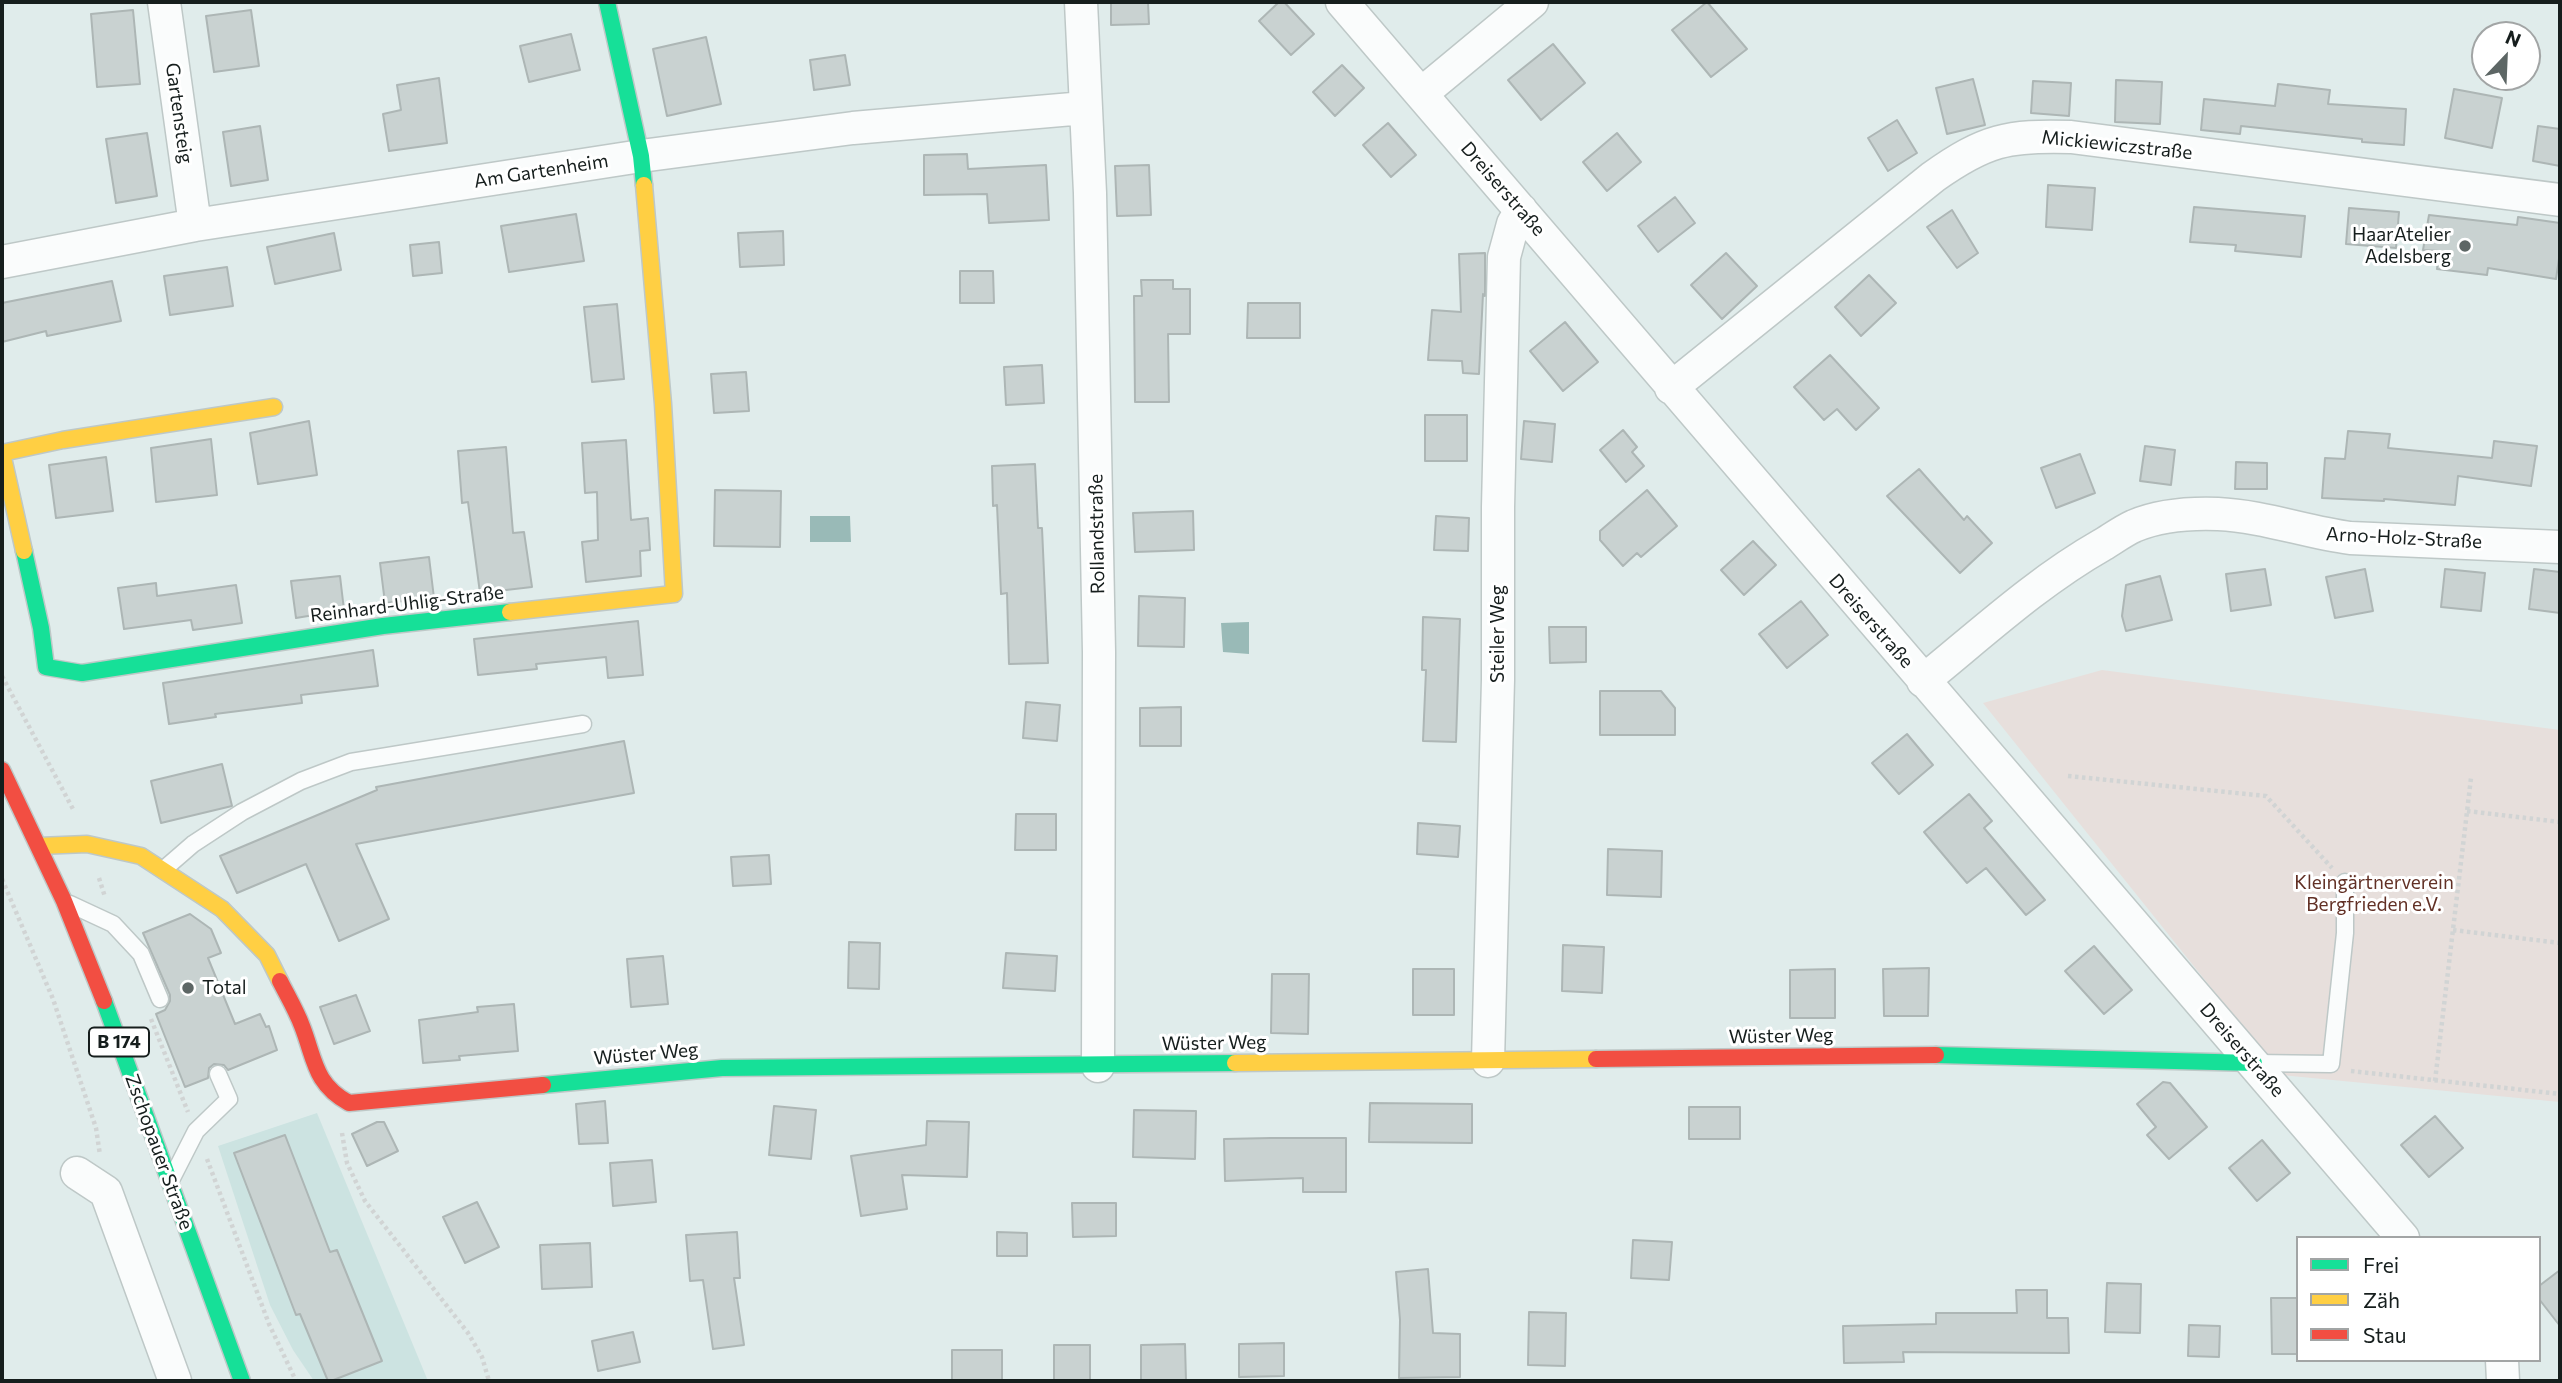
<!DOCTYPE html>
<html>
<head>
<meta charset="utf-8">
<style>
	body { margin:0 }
	#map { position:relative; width:2562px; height:1383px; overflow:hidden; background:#e0eceb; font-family:Commissioner,sans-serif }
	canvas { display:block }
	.frame { position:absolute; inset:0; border:4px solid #161e1d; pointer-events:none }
	.legend { position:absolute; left:2296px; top:1236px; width:245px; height:126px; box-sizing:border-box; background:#fff; border:2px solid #a2a5a5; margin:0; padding:9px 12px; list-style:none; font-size:21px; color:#161e1d }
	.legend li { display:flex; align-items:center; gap:14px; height:35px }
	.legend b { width:35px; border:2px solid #a2a5a5 }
	.north { position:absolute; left:2471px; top:21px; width:70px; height:70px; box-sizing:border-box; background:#fff; border:2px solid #a2a5a5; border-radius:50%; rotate:23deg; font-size:19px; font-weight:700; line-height:28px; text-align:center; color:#161e1d }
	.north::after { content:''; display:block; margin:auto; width:24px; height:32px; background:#5d6665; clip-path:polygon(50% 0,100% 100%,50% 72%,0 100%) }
</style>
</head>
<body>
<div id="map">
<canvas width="2562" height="1383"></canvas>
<div class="frame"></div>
<ul class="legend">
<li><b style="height:9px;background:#16e098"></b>Frei</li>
<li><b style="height:9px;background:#ffcf43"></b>Zäh</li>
<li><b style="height:9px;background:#f24e42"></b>Stau</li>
</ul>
<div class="north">N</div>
</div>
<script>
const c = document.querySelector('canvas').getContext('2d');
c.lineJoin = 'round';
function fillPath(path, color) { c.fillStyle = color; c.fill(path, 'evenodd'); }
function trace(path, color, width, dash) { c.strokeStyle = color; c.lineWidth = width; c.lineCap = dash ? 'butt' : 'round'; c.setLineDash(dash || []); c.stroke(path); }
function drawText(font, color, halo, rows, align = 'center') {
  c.font = font + ' Commissioner,sans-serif'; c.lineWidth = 6; c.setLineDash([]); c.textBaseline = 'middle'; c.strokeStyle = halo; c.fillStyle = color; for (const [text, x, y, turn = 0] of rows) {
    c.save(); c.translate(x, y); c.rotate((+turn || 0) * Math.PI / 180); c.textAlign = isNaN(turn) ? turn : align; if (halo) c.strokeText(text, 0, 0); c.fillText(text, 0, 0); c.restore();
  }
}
fillPath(new Path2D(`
	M317,1113L428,1381H314L293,1350L270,1305L218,1146Z`), '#cce3e1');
fillPath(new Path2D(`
	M2102,670L2560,730V1102L2281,1075L1983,703Z`), '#e7dfdc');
fillPath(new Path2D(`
	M810,516H850L851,542H810Z
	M1249,622V654L1223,652L1221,623Z`), '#99bab7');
const building = new Path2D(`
	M1111,2H1148L1149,24L1111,25Z
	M1279,2H1284L1314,34L1291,55L1259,21Z
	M1707,2L1747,49L1711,77L1672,30Z
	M133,10L140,84L97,87L91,14Z
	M251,10L259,66L214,72L206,16Z
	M571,34L580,70L529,82L520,46Z
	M706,37L721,104L667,116L653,49Z
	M1553,44L1585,83L1541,120L1508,80Z
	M845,55L850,85L814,90L810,60Z
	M1342,65L1364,88L1335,116L1313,92Z
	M439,78L447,143L389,151L383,114L401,110L397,85Z
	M1973,79L1985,125L1947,134L1936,88Z
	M2116,80L2162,82L2160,124L2115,122Z
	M2033,81L2071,83L2069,116L2031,113Z
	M2278,84L2330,90L2328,104L2406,109L2404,145L2362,142V139L2241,126L2240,134L2201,130L2204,99L2275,106Z
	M2454,89L2502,98L2492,148L2445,138Z
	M1897,120L1917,153L1888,171L1868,138Z
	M1388,123L1416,155L1391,177L1363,145Z
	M260,126L268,180L231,186L223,132Z
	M2538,126L2560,129V166L2533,161Z
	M147,133L157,196L116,203L106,139Z
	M1617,133L1641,162L1607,191L1583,162Z
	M967,154L968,169L1046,165L1049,220L989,223L987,194L924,195V155Z
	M1149,165L1151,215L1117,216L1115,166Z
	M2048,185L2095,188L2092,230L2046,227Z
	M1675,197L1695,223L1658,252L1638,226Z
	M2194,207L2305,216L2301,257L2235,251L2236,245L2190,242Z
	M2349,208L2399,212L2396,248L2346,244Z
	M1952,210L1978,253L1957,268L1927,227Z
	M576,214L584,261L509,272L501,226Z
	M2429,215L2517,225L2518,217L2560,223V252L2556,279L2488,268L2487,275L2437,269L2439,251L2423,250Z
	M783,231L784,265L740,267L738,233Z
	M334,233L341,270L275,284L267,247Z
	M439,242L442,273L413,276L410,245Z
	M1485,253V296L1483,294L1479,374L1463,373L1462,361L1428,360L1432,310L1461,312L1459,254Z
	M1726,253L1757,286L1722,319L1691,285Z
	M227,267L233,306L170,315L164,276Z
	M960,271H993L994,303H960Z
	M1869,275L1896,303L1861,336L1835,307Z
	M1141,280H1173V289H1190V334H1168L1169,402H1135L1134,296H1142Z
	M112,281L121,321L47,336L46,331L2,342V303Z
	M1248,303H1300V338H1247Z
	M617,304L624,379L592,382L584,307Z
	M1565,322L1598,362L1563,391L1530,351Z
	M1830,355L1879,408L1856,430L1837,409L1824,420L1794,387Z
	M1042,365L1044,403L1006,405L1004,367Z
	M746,372L749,411L714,413L711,374Z
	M1425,415H1467V461H1425Z
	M309,421L317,475L258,484L250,433Z
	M1524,421L1555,424L1552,462L1521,459Z
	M1623,430L1637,447L1632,452L1644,466L1626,482L1600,450Z
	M2348,431L2390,434L2388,448L2492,458L2494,441L2537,446L2531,486L2458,476L2455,505L2384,499V501L2322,498L2325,458L2345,459Z
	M211,439L217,495L156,502L151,448Z
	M626,440L631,520L648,518L650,550L640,551L641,576L586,582L582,542L598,540L597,492L585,493L582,443Z
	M2145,446L2175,450L2171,485L2140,481Z
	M506,447L513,533L524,532L532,587L480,593L468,502L462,503L458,451Z
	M2080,454L2095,493L2056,508L2041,468Z
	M106,457L113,511L56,518L49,465Z
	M2236,462L2267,463V489H2235Z
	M1035,464L1038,528H1042L1048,663L1009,664L1007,593L1001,594L997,505L993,506L992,466Z
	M1919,469L1964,520L1967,516L1992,543L1960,573L1887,496Z
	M715,490L781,491L780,547L714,546Z
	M1647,490L1677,526L1641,557L1637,553L1623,566L1600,540V531Z
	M1193,511L1194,550L1135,552L1133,513Z
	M1436,516L1469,518L1468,551L1434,550Z
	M1753,541L1776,565L1744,595L1721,570Z
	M429,557L434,598L385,603L380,563Z
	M2265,569L2271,605L2231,611L2226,574Z
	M2365,569L2373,611L2335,618L2326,577Z
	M2445,569L2485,573L2481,611L2441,607Z
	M2534,569L2560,572V613L2529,609Z
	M340,576L344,610L296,618L291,581Z
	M2160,576L2172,620L2126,631L2122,616L2126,585Z
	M156,583L157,596L236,585L242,623L193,630L191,620L124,629L118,588Z
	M1139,596L1185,598L1184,647L1138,646Z
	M1801,601L1828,635L1787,668L1759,634Z
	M1423,617L1460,619L1456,742L1423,741L1426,670H1422Z
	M638,621L643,675L608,678L606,657L536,664L537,669L478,675L474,639Z
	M1549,627H1586V662L1550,663Z
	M373,650L378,686L301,695L302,703L215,714L216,717L169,724L163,683Z
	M1600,691H1661L1675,708V735H1600Z
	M1026,702L1060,705L1057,741L1023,738Z
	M1181,707V746H1140V708Z
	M1907,734L1933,765L1899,794L1872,763Z
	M624,741L634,793L356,844L389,919L339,941L306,864L237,893L220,856L377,790L376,787Z
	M222,764L232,806L161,823L151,781Z
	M1969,794L1992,821L1984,828L2045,900L2026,915L1986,868L1967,883L1924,832Z
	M1016,814H1056V850H1015Z
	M1418,823L1460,826L1458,857L1417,854Z
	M1608,849L1662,851L1661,897L1607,895Z
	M769,855L771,884L733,886L731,857Z
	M190,914L211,929L221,953L208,958L235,1024L260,1014L266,1027L269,1026L277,1050L228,1070L224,1065L214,1064L209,1068L208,1078L185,1087L156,1014L165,1010L170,1001V995L143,933Z
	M849,942L880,943L879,989L848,988Z
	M1563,945L1604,947L1602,993L1562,991Z
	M2094,946L2132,990L2104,1014L2065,971Z
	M1006,953L1057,956L1055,991L1003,988Z
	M663,956L668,1004L631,1007L627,959Z
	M1929,968L1928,1016H1884L1883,969Z
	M1413,969H1454V1015H1413Z
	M1835,969V1018H1790V970Z
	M1272,974H1309L1308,1034L1271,1033Z
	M356,995L370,1031L334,1044L320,1007Z
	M514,1004L518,1051L459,1056L460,1060L423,1063L419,1020L478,1012L477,1007Z
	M2163,1082L2170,1083L2207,1127L2169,1159L2147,1135L2156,1127L2137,1104Z
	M605,1101L608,1143L579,1144L576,1104Z
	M1370,1103L1472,1104V1143L1369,1142Z
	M774,1106L816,1110L811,1159L769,1155Z
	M1689,1107H1740V1139H1689Z
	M1134,1110L1196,1111L1195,1159L1133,1157Z
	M2435,1116L2463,1148L2429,1177L2401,1145Z
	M927,1121L969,1122L967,1177L902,1175L907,1209L861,1216L851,1156L926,1145Z
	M377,1122H384L398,1151L367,1166L352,1134Z
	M285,1135L330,1252L337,1250L382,1361L331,1381H328L300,1314L296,1315L234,1153Z
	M1271,1138H1346V1192H1303V1178L1225,1181L1224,1139Z
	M2262,1140L2290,1173L2257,1201L2229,1168Z
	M652,1160L656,1202L613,1206L610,1163Z
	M477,1202L499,1247L465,1263L443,1217Z
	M1072,1203H1116V1236L1073,1237Z
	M737,1232L740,1278H734L744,1345L713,1349L703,1280L690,1281L686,1235Z
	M997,1232L1027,1233V1256H997Z
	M1633,1240L1672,1242L1669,1280L1631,1278Z
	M590,1243L592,1287L542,1289L540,1245Z
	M1428,1269L1433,1333L1460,1334V1377L1399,1378L1400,1320L1396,1272Z
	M2560,1270V1326L2539,1299V1286Z
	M2107,1283L2141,1284L2140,1333L2105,1332Z
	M2016,1290H2047V1318H2068L2069,1353L1903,1352L1904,1362L1844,1363L1843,1326L1936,1324V1313H2017Z
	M2271,1298H2298V1354H2272Z
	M1529,1312L1566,1313L1565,1366L1528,1365Z
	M2189,1325L2220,1326L2219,1357L2188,1356Z
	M633,1332L640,1362L598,1371L592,1341Z
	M1284,1343V1376L1239,1377V1344Z
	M1185,1344L1186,1381H1141V1345Z
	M1054,1345H1090V1381H1054Z
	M952,1350H1002V1381H952Z`);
fillPath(building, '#c9d2d1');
trace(building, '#adb6b5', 2);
const lane = new Path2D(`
	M163,870L193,844L242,812L301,781L351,762L583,724
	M70,904L113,924L141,954L160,999
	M2254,1063L2331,1064L2345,933V882
	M172,1178L196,1131L229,1099L218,1074`);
const street = new Path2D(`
	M164,2L195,225
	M1081,2L1090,193L1099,652L1098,1066
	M1342,2L2403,1238
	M1421,94L1532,2
	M2,262L195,225L641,156L853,128L1084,108
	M1671,388L1933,177C1985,140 2008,135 2071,137L2560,200
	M1923,681C1981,634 2037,582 2102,545C2112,539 2123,531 2134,526C2160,515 2191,513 2218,514C2262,516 2306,532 2350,538L2560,547
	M1488,1061L1498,680V507L1504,257L1513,224L1521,210
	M77,1173L106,1192L175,1381
	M2502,1360L2503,1381`);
const fast = new Path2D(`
	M607,2L641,156L644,185
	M24,551L41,628L46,667L82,673L383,626L510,612
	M104,1001L242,1381
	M1936,1055L2254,1063
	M543,1085L722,1068L1235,1063`);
const slow = new Path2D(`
	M24,551L2,453L63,440L274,407
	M510,612L674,594L663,404L644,185
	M39,846L87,844L141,856L222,909L267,955L280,981
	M1235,1063L1596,1059`);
const jam = new Path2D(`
	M2,770L64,901L104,1001
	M280,981C287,995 296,1010 302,1026C315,1059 314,1084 349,1103L543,1085
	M1596,1059L1936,1055`);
trace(lane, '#bec8c7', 19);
trace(street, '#bec8c7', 35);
trace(fast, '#bec8c7', 19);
trace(slow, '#bec8c7', 19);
trace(jam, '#bec8c7', 19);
trace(new Path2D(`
	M2,676L74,811
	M2068,776L2266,796L2332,868
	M2467,811L2560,822
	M99,878L105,897
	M2,879L53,999L96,1128L100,1155
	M2453,930L2560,943
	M151,1019L188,1112
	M2351,1071L2560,1094
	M2435,1081L2471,778
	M342,1133L347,1163L365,1201L468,1333L482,1357L489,1381
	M207,1159L269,1324L296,1381`), '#d1d4d4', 4.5, [3.5, 3.5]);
trace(lane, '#fafcfc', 16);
trace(street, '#fafcfc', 32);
trace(fast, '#16e098', 16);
trace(slow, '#ffcf43', 16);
trace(jam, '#f24e42', 16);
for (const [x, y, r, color] of [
	[2465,246,7,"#5d6665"],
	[188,988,7,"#5d6665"]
]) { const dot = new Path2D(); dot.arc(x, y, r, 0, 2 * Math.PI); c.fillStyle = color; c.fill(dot); trace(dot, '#fff', 2.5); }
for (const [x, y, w] of [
	[119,1042,60]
]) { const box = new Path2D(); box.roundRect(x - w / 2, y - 14.5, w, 29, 5); c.fillStyle = '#fff'; c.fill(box); trace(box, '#161e1d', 2); }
drawText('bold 18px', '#161e1d', null, [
	["B 174",119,1042]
]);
drawText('19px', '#161e1d', '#fff', [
	["Gartensteig",179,113,82],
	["Mickiewiczstraße",2117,145,6],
	["Am Gartenheim",541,171,-9],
	["Dreiserstraße",1503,189,49],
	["Rollandstraße",1097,534,-91],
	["Arno-Holz-Straße",2404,538,3],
	["Reinhard-Uhlig-Straße",407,604,-7],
	["Dreiserstraße",1871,621,49],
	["Steiler Weg",1498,634,-90],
	["Wüster Weg",1781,1036,-1],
	["Wüster Weg",1214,1043,-1],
	["Dreiserstraße",2242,1050,49],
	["Wüster Weg",646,1054,-5],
	["Zschopauer Straße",159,1152,70]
]);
drawText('19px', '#161e1d', '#fff', [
	["HaarAtelier",2451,235],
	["Adelsberg",2451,257],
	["Total",202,988,"left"]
], 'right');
drawText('19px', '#623025', '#fff', [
	["Kleingärtnerverein",2374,883],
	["Bergfrieden e.V.",2374,905]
]);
</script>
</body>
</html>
